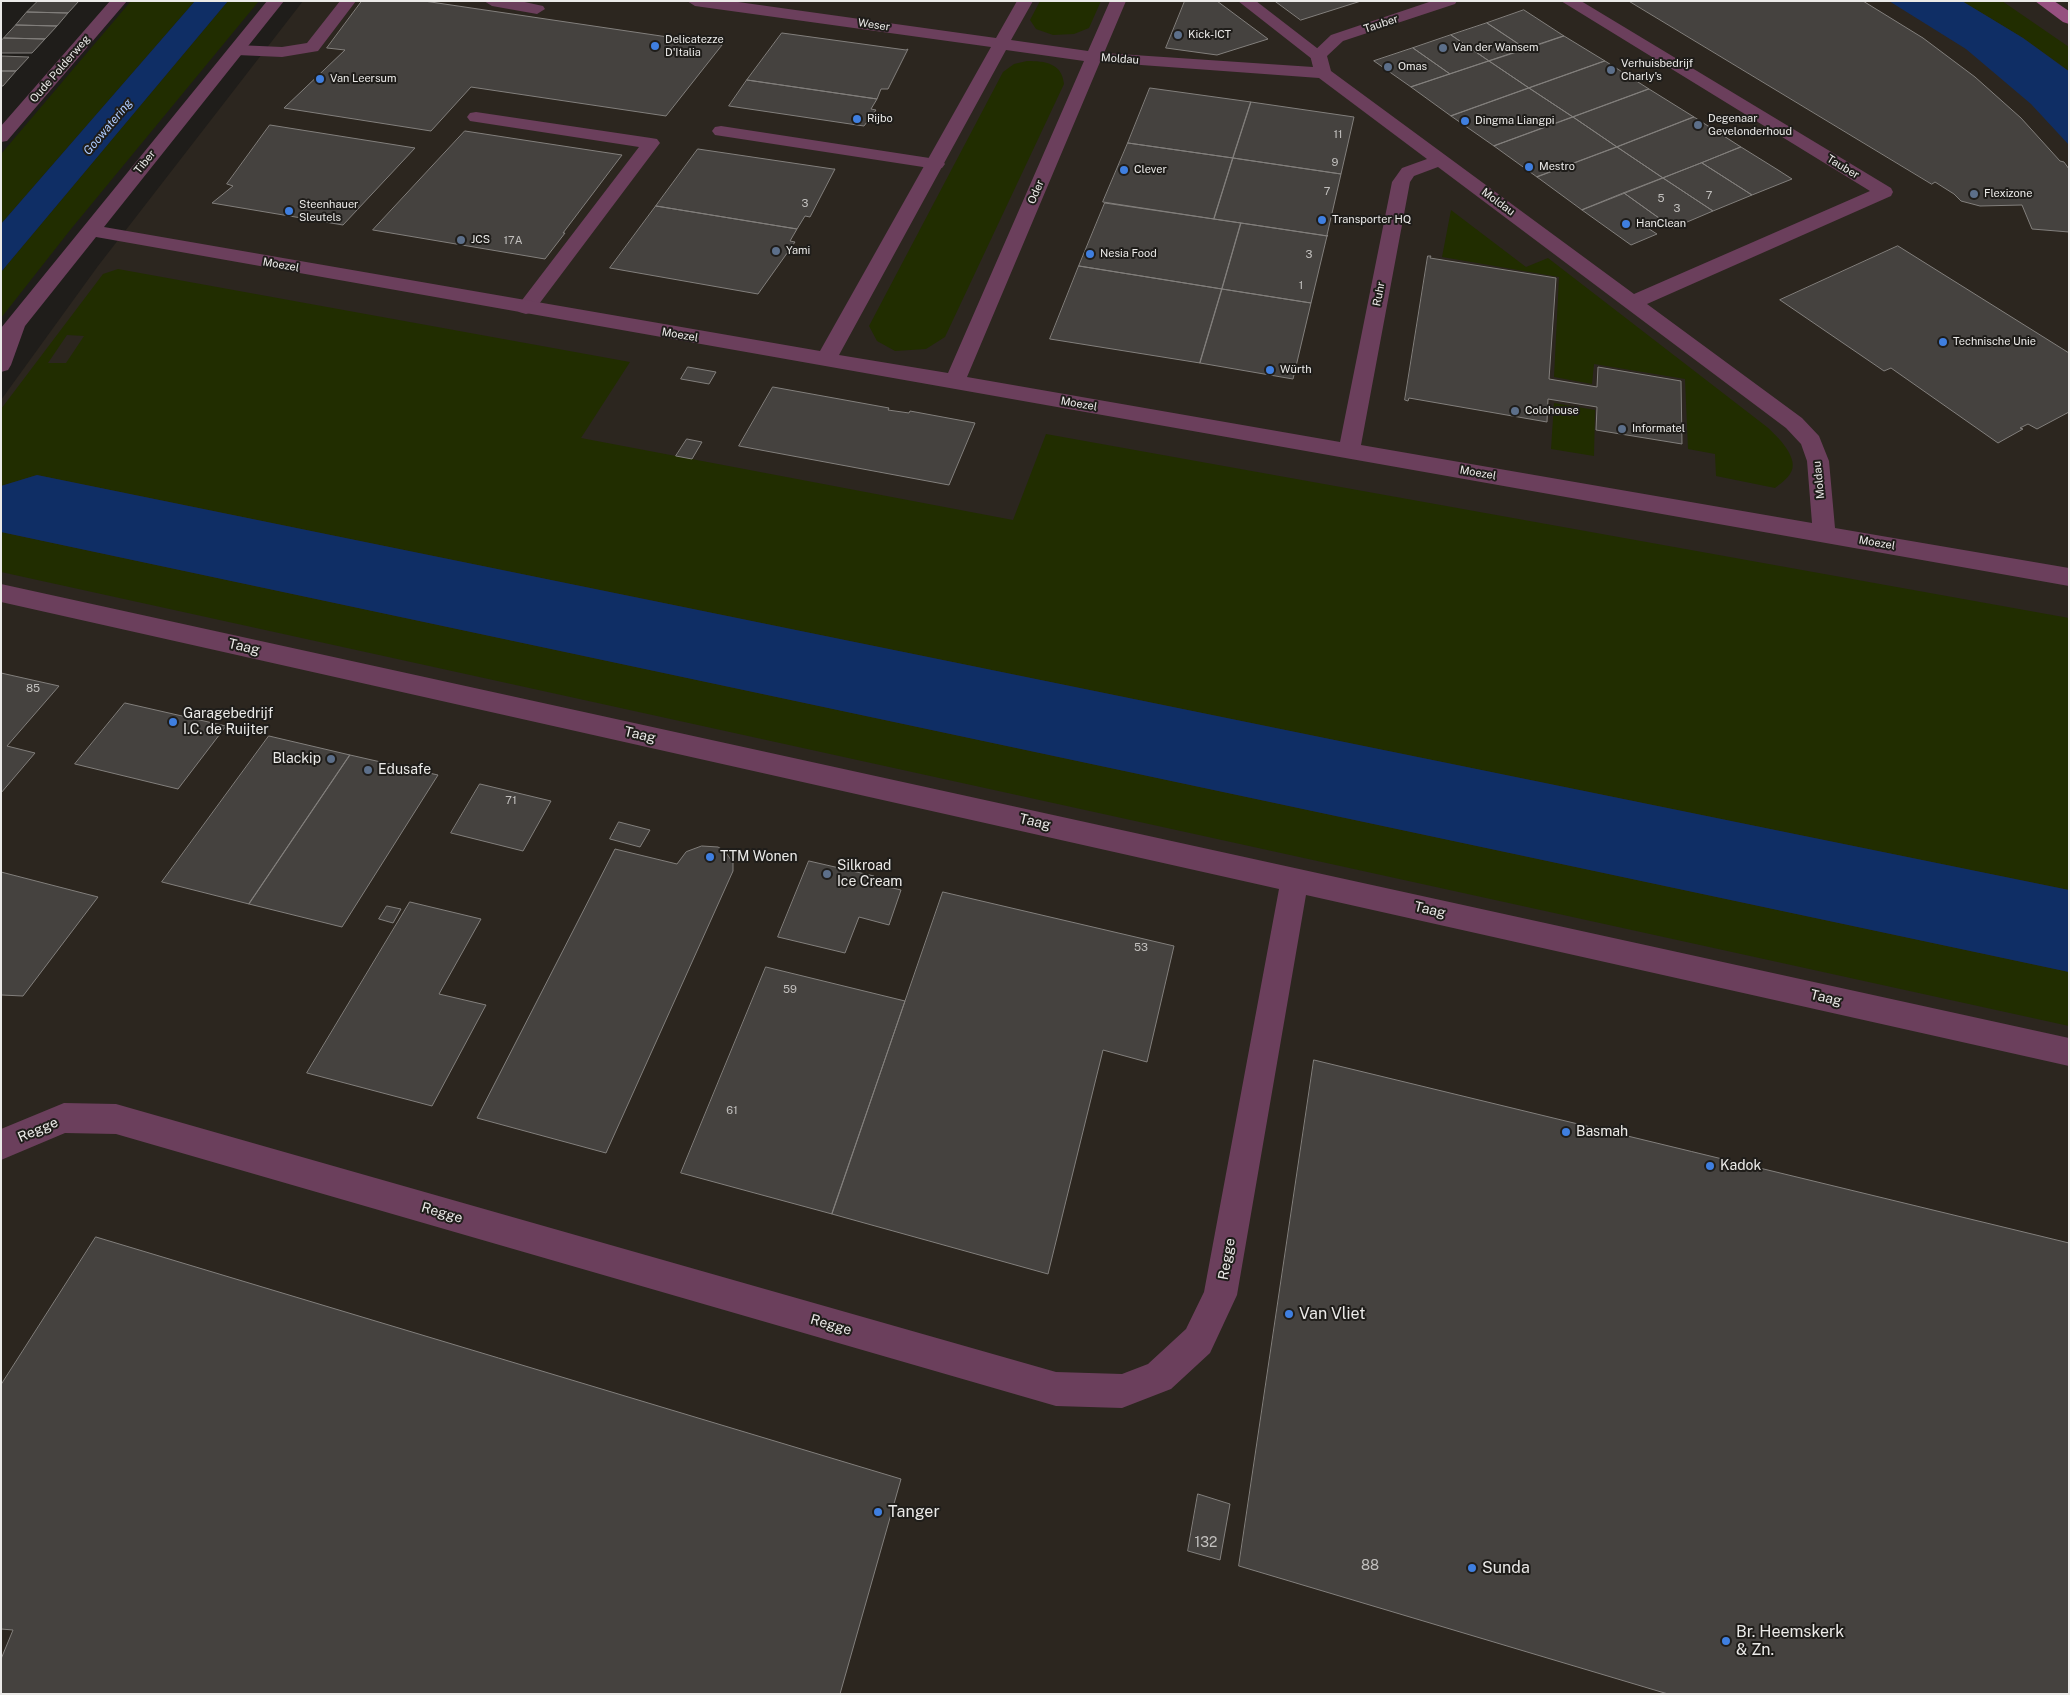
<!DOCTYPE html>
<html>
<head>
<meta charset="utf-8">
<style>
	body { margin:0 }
	#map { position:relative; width:2070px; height:1695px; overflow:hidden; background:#1f1d1a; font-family:"Public Sans",sans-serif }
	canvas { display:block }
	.frame { position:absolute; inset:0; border:2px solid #ebeae8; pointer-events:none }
</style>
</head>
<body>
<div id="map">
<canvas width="2070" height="1695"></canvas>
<div class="frame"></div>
</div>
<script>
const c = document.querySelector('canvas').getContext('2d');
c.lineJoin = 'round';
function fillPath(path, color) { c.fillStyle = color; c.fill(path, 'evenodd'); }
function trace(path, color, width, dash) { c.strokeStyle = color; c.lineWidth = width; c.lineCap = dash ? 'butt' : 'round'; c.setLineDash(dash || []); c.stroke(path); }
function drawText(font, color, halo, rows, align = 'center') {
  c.font = font + ' "Public Sans",sans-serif'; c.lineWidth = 4; c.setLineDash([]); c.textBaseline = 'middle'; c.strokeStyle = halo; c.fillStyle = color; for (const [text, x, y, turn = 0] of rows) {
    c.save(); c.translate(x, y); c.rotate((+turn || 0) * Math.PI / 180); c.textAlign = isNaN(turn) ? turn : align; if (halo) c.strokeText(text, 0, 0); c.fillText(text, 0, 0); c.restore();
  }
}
fillPath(new Path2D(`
	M303,1H2069V1694H1V400L98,266Z`), '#2c261f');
fillPath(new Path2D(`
	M131,1H195L1,224V154Z
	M228,1H259L71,229L1,318V272Z
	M1040,1H1101L1089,28L1074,34L1053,35L1036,29L1030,20Z
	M1962,1H2002L2069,47V71L2023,38Z
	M1027,61C1045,61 1062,63 1064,84L945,337L926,349L895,351L877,341L869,326L1003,72L1014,64Z
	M1451,210L1526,267L1548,258L1767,427C1777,436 1801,459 1790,474C1787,479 1780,484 1775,488L1716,476L1715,454L1688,449L1685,379L1594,364L1592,384L1554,377L1559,277L1442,257Z
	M118,269L630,362L581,438L1013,520L1046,434L2069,618V890L37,475L1,486V409L103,274ZM67,335L84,336L66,363H48Z
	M1554,403L1595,410L1594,456L1551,449Z
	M1,532L2069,972V1026L1,572Z`), '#212d00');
fillPath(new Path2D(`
	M195,1H228L1,272V224Z
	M1889,1H1962L2023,38L2067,70L2069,71V145L2031,104L1966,49Z
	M37,475L2069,890V972L1,532V486Z`), '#0f2e65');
const building = new Path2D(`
	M38,1H79L68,13L27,12Z
	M362,1H424L722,45L666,116L471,87L431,131L284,108L345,50L327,48Z
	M1185,1H1217L1268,39L1217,55L1166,48Z
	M1275,1H1361L1301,20Z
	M1629,1H1863L1923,38L1975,77L2021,118L2060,161L2064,162L2069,169V232L2032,229L2022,205L1980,206L1961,201L1954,194L1935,182L1932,184Z
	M1524,10L1564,36L1526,49L1487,23Z
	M27,12L68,13L57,26L16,25Z
	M1487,23L1526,49L1489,61L1451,35Z
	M16,25L57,26L45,39L4,38Z
	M782,33L906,50L908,49L888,89H881L877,99L747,80Z
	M1451,35L1489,61L1450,74L1413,48Z
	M1564,36L1605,61L1529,88L1489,61Z
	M4,38L45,39L32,53H1V41Z
	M1413,48L1450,74L1411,87L1374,61Z
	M1,56L29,57L16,71H1Z
	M1489,61L1529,88L1451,116L1411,87Z
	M1605,61L1649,89L1573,117L1529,88Z
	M1,71H16L3,86H1Z
	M747,80L877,99L871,109L876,110L864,126L729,106Z
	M1150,88L1251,102L1233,158L1128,143Z
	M1529,88L1573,117L1494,146L1451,116Z
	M1649,89L1694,117L1617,147L1573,117Z
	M1251,102L1354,117L1341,174L1233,158Z
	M1573,117L1617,147L1537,177L1494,146Z
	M1694,117L1741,147L1663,178L1617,147Z
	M270,125L415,148L343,225L212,203L233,186L227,184Z
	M465,131L530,141L622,155L563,233H565L545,259L373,230Z
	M1128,143L1233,158L1214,219L1103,202Z
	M1617,147L1663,178L1582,210L1537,177Z
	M1741,147L1778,170L1792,179L1752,195L1702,163Z
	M698,149L833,169H835L810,217L805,216L797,229L656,206Z
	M1233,158L1341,174L1327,235L1328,236L1214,219Z
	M1702,163L1752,195L1713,211L1663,178Z
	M1663,178L1713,211L1673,228L1624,193Z
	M1624,193L1663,221L1646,227L1657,234L1631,245L1582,210Z
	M1105,203L1241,223L1222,289L1079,266Z
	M656,206L797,229L790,241L795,242L758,294L610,268Z
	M1241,223L1327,236L1311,303L1222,289Z
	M1898,246L2069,353V412L2037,429L2028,424L2020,428L2023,429L1998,443L1891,368L1884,371L1780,300Z
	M1428,256H1431L1430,258L1556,278L1549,379L1597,387L1598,367L1681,381L1682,444L1596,430L1597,407L1548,399L1547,422L1409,398L1408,401L1405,400Z
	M1079,266L1222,289L1200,363L1050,339Z
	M1222,289L1311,303L1293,379L1200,363Z
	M688,367L716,372L709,384L681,379Z
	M773,387L889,408L888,410L909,413L910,411L975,423L949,485L739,446Z
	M687,439L702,442L692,459L676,456Z
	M1,673L59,686L7,746L35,753L1,793Z
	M125,703L226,726L178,789L75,764Z
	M269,736L350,755L249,904L162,882Z
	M350,755L438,775L342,927L249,904Z
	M480,784L551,801L523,851L451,833Z
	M619,822L650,830L640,847L610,839Z
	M702,846L718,847L725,851L733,863V871L606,1153L477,1118L615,849L677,864L686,852Z
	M809,861L874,876L872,883L901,890L889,925L859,917L845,953L778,937Z
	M1,872L98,897L23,996L1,995Z
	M943,892L1174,946L1147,1062L1103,1050L1048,1274L832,1214Z
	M410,902L481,919L439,994L486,1005L432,1106L307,1073Z
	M387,906L401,909L393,923L379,919Z
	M766,967L905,1001L832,1214L681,1173Z
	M1314,1060L2069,1243V1694H1668L1239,1566Z
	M96,1237L901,1479L840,1694H1V1659L13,1630L1,1629V1385Z
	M1198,1494L1230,1504L1220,1560L1188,1551Z`);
fillPath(building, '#45423f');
trace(building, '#827f7c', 1);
fillPath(new Path2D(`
	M340,1H356L318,51L282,57L237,55L231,54L229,50L231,46L237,45L282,47L307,43Z
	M484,1H520L543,6L545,9L537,14L492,6Z
	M1238,1H1256L1326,55L1324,59H1312Z
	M476,112L651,138L657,139L660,143L533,312L526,314L519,312L516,308L639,147L470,121L467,117L470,113Z
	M721,126L936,159L942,160L945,164L942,168L936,169L715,135L712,131L715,127Z`), '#6b3f5c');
fillPath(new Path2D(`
	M110,1H127L7,141L1,142V126Z
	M267,1H284L104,227L820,351L991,47L695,6L687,1H731L996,38L1017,1H1033L1011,40L1088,51L1110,1H1126L1104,53L1313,67L1310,55L1331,35L1432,1H1457L1455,4L1343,41L1327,56L1331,71L1634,294L1870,191L1561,1H1581L1891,188L1893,192L1891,196L1647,304L1802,418L1819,436L1829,461L1835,528L2069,568V586L96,237L25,326L11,365L8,370L1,372V328ZM1006,50L1084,61L948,373L839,355ZM1100,62L1319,78L1427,159L1402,168L1392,182L1340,442L967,377ZM1438,167L1786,428L1801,444L1807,461L1812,523L1361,445L1410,182L1414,176Z
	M1,584L2069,1038V1066L1306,895L1237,1295L1210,1353L1171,1389L1122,1408L1056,1406L116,1134L65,1133L1,1160V1129L64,1103L116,1104L1056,1372L1122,1374L1148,1364L1186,1329L1204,1292L1279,889L1,602Z`), '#6b3f5c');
fillPath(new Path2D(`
	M2035,1H2054L2069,11V24L2063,22Z`), '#965080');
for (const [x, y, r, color] of [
	[1178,35,5,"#5c6f8a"],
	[655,46,5,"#3f7fe0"],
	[1443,48,5,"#5c6f8a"],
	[1388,67,5,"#5c6f8a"],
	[1611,70,5,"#5c6f8a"],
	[320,79,5,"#3f7fe0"],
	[857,119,5,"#3f7fe0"],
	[1465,121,5,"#3f7fe0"],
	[1698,125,5,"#5c6f8a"],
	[1529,167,5,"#3f7fe0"],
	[1124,170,5,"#3f7fe0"],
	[1974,194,5,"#5c6f8a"],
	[289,211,5,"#3f7fe0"],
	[1322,220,5,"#3f7fe0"],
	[1626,224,5,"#3f7fe0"],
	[461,240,5,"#5c6f8a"],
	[776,251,5,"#5c6f8a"],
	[1090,254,5,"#3f7fe0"],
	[1943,342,5,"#3f7fe0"],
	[1270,370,5,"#3f7fe0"],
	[1515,411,5,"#5c6f8a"],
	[1622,429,5,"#5c6f8a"],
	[173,722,5,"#3f7fe0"],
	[331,759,5,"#5c6f8a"],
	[368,770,5,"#5c6f8a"],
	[710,857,5,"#3f7fe0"],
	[827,874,5,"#5c6f8a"],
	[1566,1132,5,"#3f7fe0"],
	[1710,1166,5,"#3f7fe0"],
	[1289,1314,5,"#3f7fe0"],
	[878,1512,5,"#3f7fe0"],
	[1472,1568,5,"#3f7fe0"],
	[1726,1641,5,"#3f7fe0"]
]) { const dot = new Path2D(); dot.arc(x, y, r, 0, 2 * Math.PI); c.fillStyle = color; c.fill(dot); trace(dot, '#1f1d1a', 2); }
drawText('11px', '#ebeae8', '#1f1d1a', [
	["Tauber",1381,24,-18],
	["Weser",874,25,8],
	["Moldau",1120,59,4],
	["Oude Polderweg",60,69,-49],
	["Tiber",145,162,-51],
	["Tauber",1843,167,31],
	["Oder",1036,192,-67],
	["Moldau",1498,202,36],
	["Moezel",281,265,10],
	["Ruhr",1379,294,-79],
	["Moezel",680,335,10],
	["Moezel",1079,404,10],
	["Moezel",1478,473,10],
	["Moldau",1819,480,-96],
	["Moezel",1877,543,10]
]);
drawText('11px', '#ebeae8', '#1f1d1a', [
	["Kick-ICT",1188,35],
	["Delicatezze",665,40],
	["D'Italia",665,53],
	["Van der Wansem",1453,48],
	["Verhuisbedrijf",1621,64],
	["Charly's",1621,77],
	["Omas",1398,67],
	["Van Leersum",330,79],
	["Rijbo",867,119],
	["Degenaar",1708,119],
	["Gevelonderhoud",1708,132],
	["Dingma Liangpi",1475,121],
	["Mestro",1539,167],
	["Clever",1134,170],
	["Flexizone",1984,194],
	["Steenhauer",299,205],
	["Sleutels",299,218],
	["Transporter HQ",1332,220],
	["HanClean",1636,224],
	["JCS",471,240],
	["Yami",786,251],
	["Nesia Food",1100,254],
	["Technische Unie",1953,342],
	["Würth",1280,370],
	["Colohouse",1525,411],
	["Informatel",1632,429]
], 'left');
drawText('11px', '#c2c0be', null, [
	["11",1338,135],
	["9",1335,163],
	["7",1327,192],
	["7",1709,196],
	["5",1661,199],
	["3",805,204],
	["3",1677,209],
	["17A",513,241],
	["3",1309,255],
	["1",1301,286],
	["85",33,689],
	["71",511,801],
	["53",1141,948],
	["59",790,990],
	["61",732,1111]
]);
drawText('italic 12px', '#adcbff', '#1f1d1a', [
	["Goowatering",108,127,-50]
]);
drawText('14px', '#ebeae8', '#1f1d1a', [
	["Taag",244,647,13],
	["Taag",640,735,13],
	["Taag",1035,822,13],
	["Taag",1430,910,13],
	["Taag",1826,998,13],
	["Regge",38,1130,-23],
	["Regge",442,1213,16],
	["Regge",1227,1259,-80],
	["Regge",831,1325,16]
]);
drawText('14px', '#ebeae8', '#1f1d1a', [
	["Garagebedrijf",183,714],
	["I.C. de Ruijter",183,730],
	["Blackip",321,759,"right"],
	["Edusafe",378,770],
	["TTM Wonen",720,857],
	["Silkroad",837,866],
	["Ice Cream",837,882],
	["Basmah",1576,1132],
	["Kadok",1720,1166]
], 'left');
drawText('14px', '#c2c0be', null, [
	["132",1206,1543],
	["88",1370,1566]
]);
drawText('16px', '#ebeae8', '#1f1d1a', [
	["Van Vliet",1299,1314],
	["Tanger",888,1512],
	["Sunda",1482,1568],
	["Br. Heemskerk",1736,1632],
	["& Zn.",1736,1650]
], 'left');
</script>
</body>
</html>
